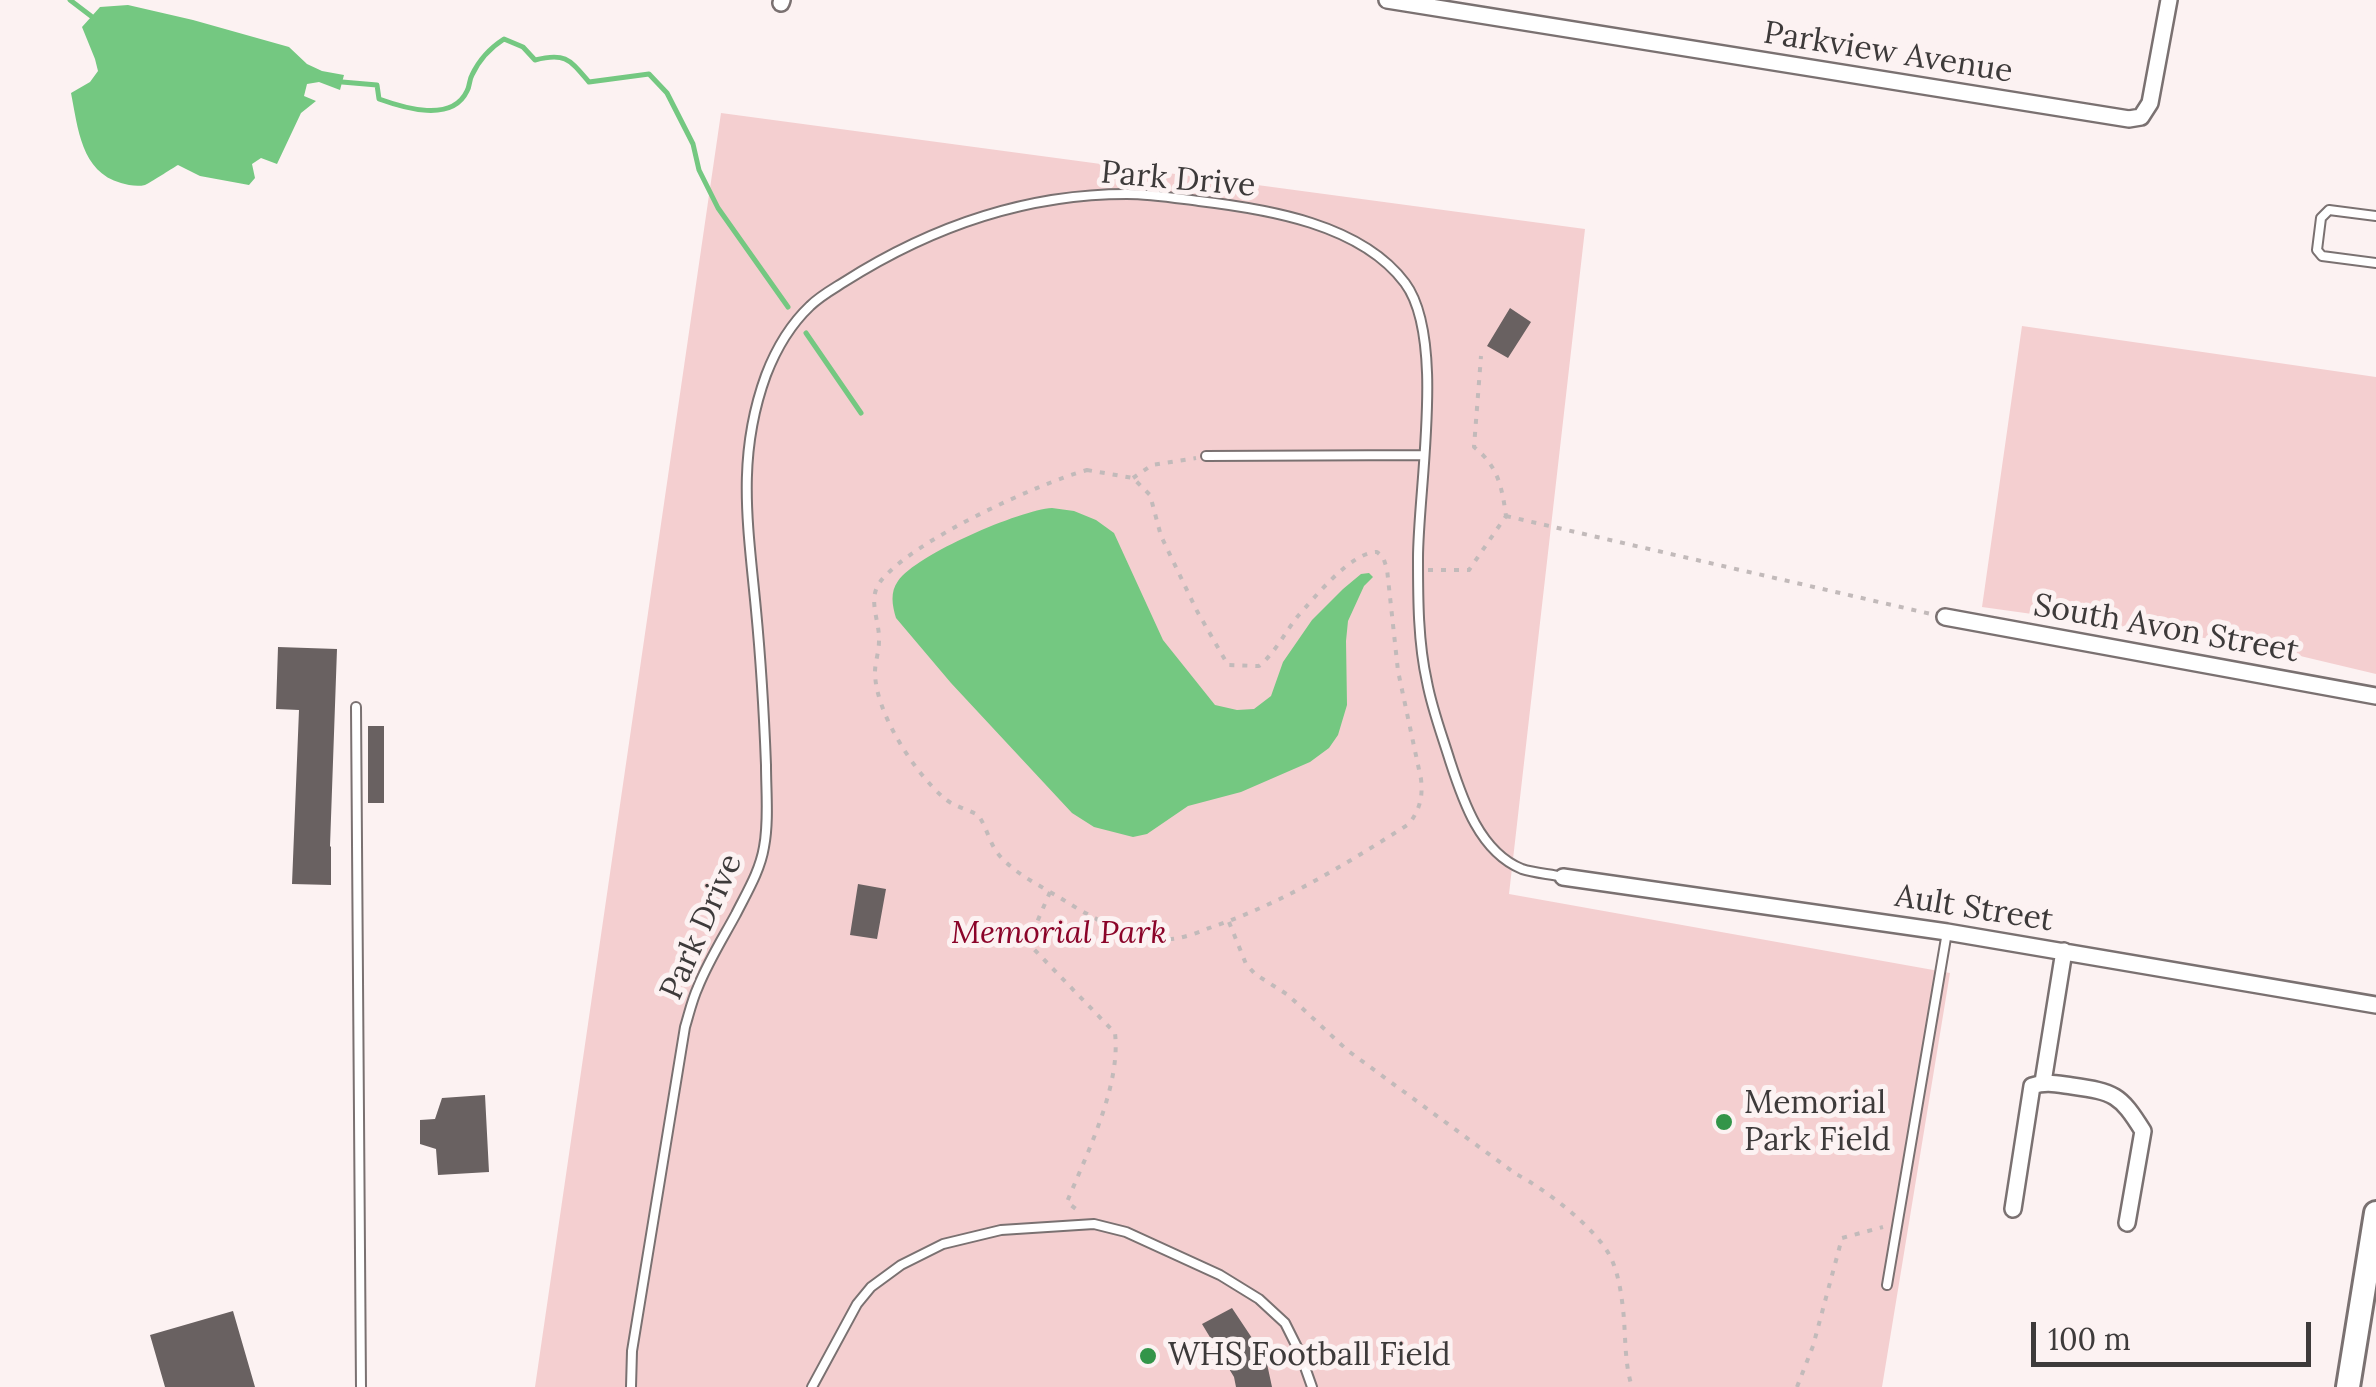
<!DOCTYPE html>
<html>
<head>
<meta charset="utf-8">
<style>
	body { margin:0 }
	#map { position:relative; width:2376px; height:1387px; overflow:hidden; background:#fcf2f2; font-family:Lora,serif }
	canvas { display:block }
	.scale { position:absolute; left:2031px; top:1322px; width:280px; height:45px; box-sizing:border-box; border:5px solid #3d3a3a; border-top:0; padding-left:12px; font-size:30px; line-height:35px; white-space:nowrap; color:#3d3a3a; -webkit-text-stroke:8px #fcf2f2; paint-order:stroke }
</style>
</head>
<body>
<div id="map">
<canvas width="2376" height="1387"></canvas>
<div class="scale">100 m</div>
</div>
<script>
const c = document.querySelector('canvas').getContext('2d');
c.lineJoin = 'round';
function fillPath(path, color) { c.fillStyle = color; c.fill(path, 'evenodd'); }
function trace(path, color, width, dash) { c.strokeStyle = color; c.lineWidth = width; c.lineCap = dash ? 'butt' : 'round'; c.setLineDash(dash || []); c.stroke(path); }
function drawText(font, color, halo, rows, align = 'center') {
  c.font = font + ' Lora,serif'; c.lineWidth = 10; c.setLineDash([]); c.textBaseline = 'middle'; c.strokeStyle = halo; c.fillStyle = color; for (const [text, x, y, turn = 0] of rows) {
    c.save(); c.translate(x, y); c.rotate((+turn || 0) * Math.PI / 180); c.textAlign = isNaN(turn) ? turn : align; if (halo) c.strokeText(text, 0, 0); c.fillText(text, 0, 0); c.restore();
  }
}
fillPath(new Path2D(`
	M721,113L1585,229L1509,894L1950,973L1882,1387H535Z
	M2022,326L2376,377V674L2254,645L1982,607Z`), '#f4cfd0');
fillPath(new Path2D(`
	M128,5L193,20L289,47L307,64L322,71L344,75L340,90L319,82L307,84L304,96L316,101L301,113L277,164L261,158L252,164L255,178L249,185L200,176L178,165C171,169 150,183 145,185C137,187 128,185 121,183C81,172 78,128 71,93L90,82L98,71L95,59L82,27L100,7Z
	M1052,508L1074,511L1096,520L1114,533L1163,640L1215,705L1237,710L1254,709L1271,696L1283,662L1312,620L1343,589L1361,574L1369,573L1373,577L1364,586L1348,621L1346,641L1347,705L1338,735L1329,748L1310,762L1241,792L1188,806L1147,834L1133,837L1094,827L1072,813L951,683L896,618C892,605 890,592 898,581C917,554 1020,510 1052,508Z`), '#74c881');
trace(new Path2D(`
	M70,0L91,16
	M342,82L377,85L379,99C404,108 452,123 467,91C470,86 469,80 472,75C479,60 490,48 504,39L523,47L535,60C566,52 570,60 589,82L649,74L667,93L693,144L699,170L718,208L788,307
	M806,333L861,413`), '#74c881', 5);
fillPath(new Path2D(`
	M1510,308L1531,322L1508,358L1487,346Z
	M278,647L337,649L330,846L331,847V885L292,884L299,710L276,709Z
	M368,726H384V803H368Z
	M858,884L886,889L877,939L850,935Z
	M485,1095L489,1172L438,1175L436,1149L420,1144V1120L435,1119L442,1098Z
	M1232,1308L1266,1359L1272,1387H1236L1234,1377L1202,1324Z
	M233,1311L255,1387H165L150,1335Z`), '#696161');
const lane = new Path2D(`
	M2376,216L2329,210L2321,218L2317,250L2322,256L2376,263
	M1206,456L1423,455
	M356,707L361,1387
	M1887,1285L1947,932
	M631,1387L632,1351L685,1027C689,1014 692,1000 698,987C708,962 723,938 736,914C747,892 760,871 764,847C769,821 766,792 766,765C764,713 761,662 756,610C748,525 736,457 766,375C776,349 790,325 810,306C820,296 833,289 844,282C929,228 1025,194 1127,194C1151,194 1175,198 1199,201C1267,209 1361,224 1405,283C1446,338 1418,488 1418,558C1418,598 1418,642 1427,682C1432,709 1442,735 1450,761C1463,801 1480,852 1522,869C1534,873 1550,874 1563,877
	M812,1387L857,1304L871,1287L901,1265L943,1244L1001,1230L1094,1224L1126,1232L1220,1275L1259,1299L1285,1323L1300,1353L1312,1387`);
const street = new Path2D(`
	M1387,0L2129,119L2141,117L2150,103L2169,0
	M781,3L782,0
	M1945,617L2376,696
	M1563,877L1947,932L2376,1005
	M2043,1082L2064,951
	M2013,1209L2032,1086C2046,1081 2057,1084 2072,1086C2114,1092 2120,1094 2143,1131L2127,1223`);
const secondary = new Path2D(`
	M2348,1387L2376,1213`);
trace(lane, '#7a7171', 12);
trace(street, '#7a7171', 20);
trace(secondary, '#7a7171', 28);
trace(new Path2D(`
	M1087,470L1133,478L1150,495L1161,536L1197,611L1228,665L1259,666C1276,652 1285,632 1298,616C1315,597 1351,552 1377,552L1383,557L1387,569L1398,671L1421,779C1423,797 1420,809 1409,824C1346,864 1283,903 1212,927C1196,933 1178,941 1160,939C1125,936 1092,918 1062,899C1041,886 1015,874 999,855C989,843 987,827 978,815C967,809 953,806 944,798C914,772 875,712 875,672C875,662 879,652 879,641C880,621 867,600 880,582C911,541 1037,484 1087,470Z
	M1133,478L1152,465L1196,458
	M1506,516L1931,614
	M1428,570H1469L1506,516C1502,487 1498,466 1474,447L1481,356
	M1050,892L1028,943L1115,1033C1121,1086 1087,1153 1067,1202L1081,1213
	M1229,922L1246,964L1255,974L1288,995L1347,1050L1516,1174C1545,1189 1595,1227 1610,1256C1618,1272 1621,1291 1623,1309C1626,1335 1624,1362 1632,1387
	M1797,1387L1813,1346L1842,1238L1883,1227`), '#c2baba', 4, [5, 8]);
trace(lane, '#fff', 8);
trace(street, '#fff', 15);
trace(secondary, '#fff', 22);
for (const [x, y, r, color] of [
	[1724,1122,10,"#339549"],
	[1148,1356,10,"#339549"]
]) { const dot = new Path2D(); dot.arc(x, y, r, 0, 2 * Math.PI); c.fillStyle = color; c.fill(dot); trace(dot, '#fcf2f2', 4); }
drawText('32px', '#3d3a3a', '#fcf2f2', [
	["Parkview Avenue",1888,53,9],
	["Park Drive",1178,180,5],
	["South Avon Street",2166,629,10],
	["Ault Street",1974,909,9],
	["Park Drive",702,927,-66]
]);
drawText('italic 32px', '#8b0429', '#fcf2f2', [
	["Memorial Park",1059,934]
]);
drawText('32px', '#3d3a3a', '#fcf2f2', [
	["Memorial",1744,1104],
	["Park Field",1744,1141],
	["WHS Football Field",1168,1356]
], 'left');
</script>
</body>
</html>
